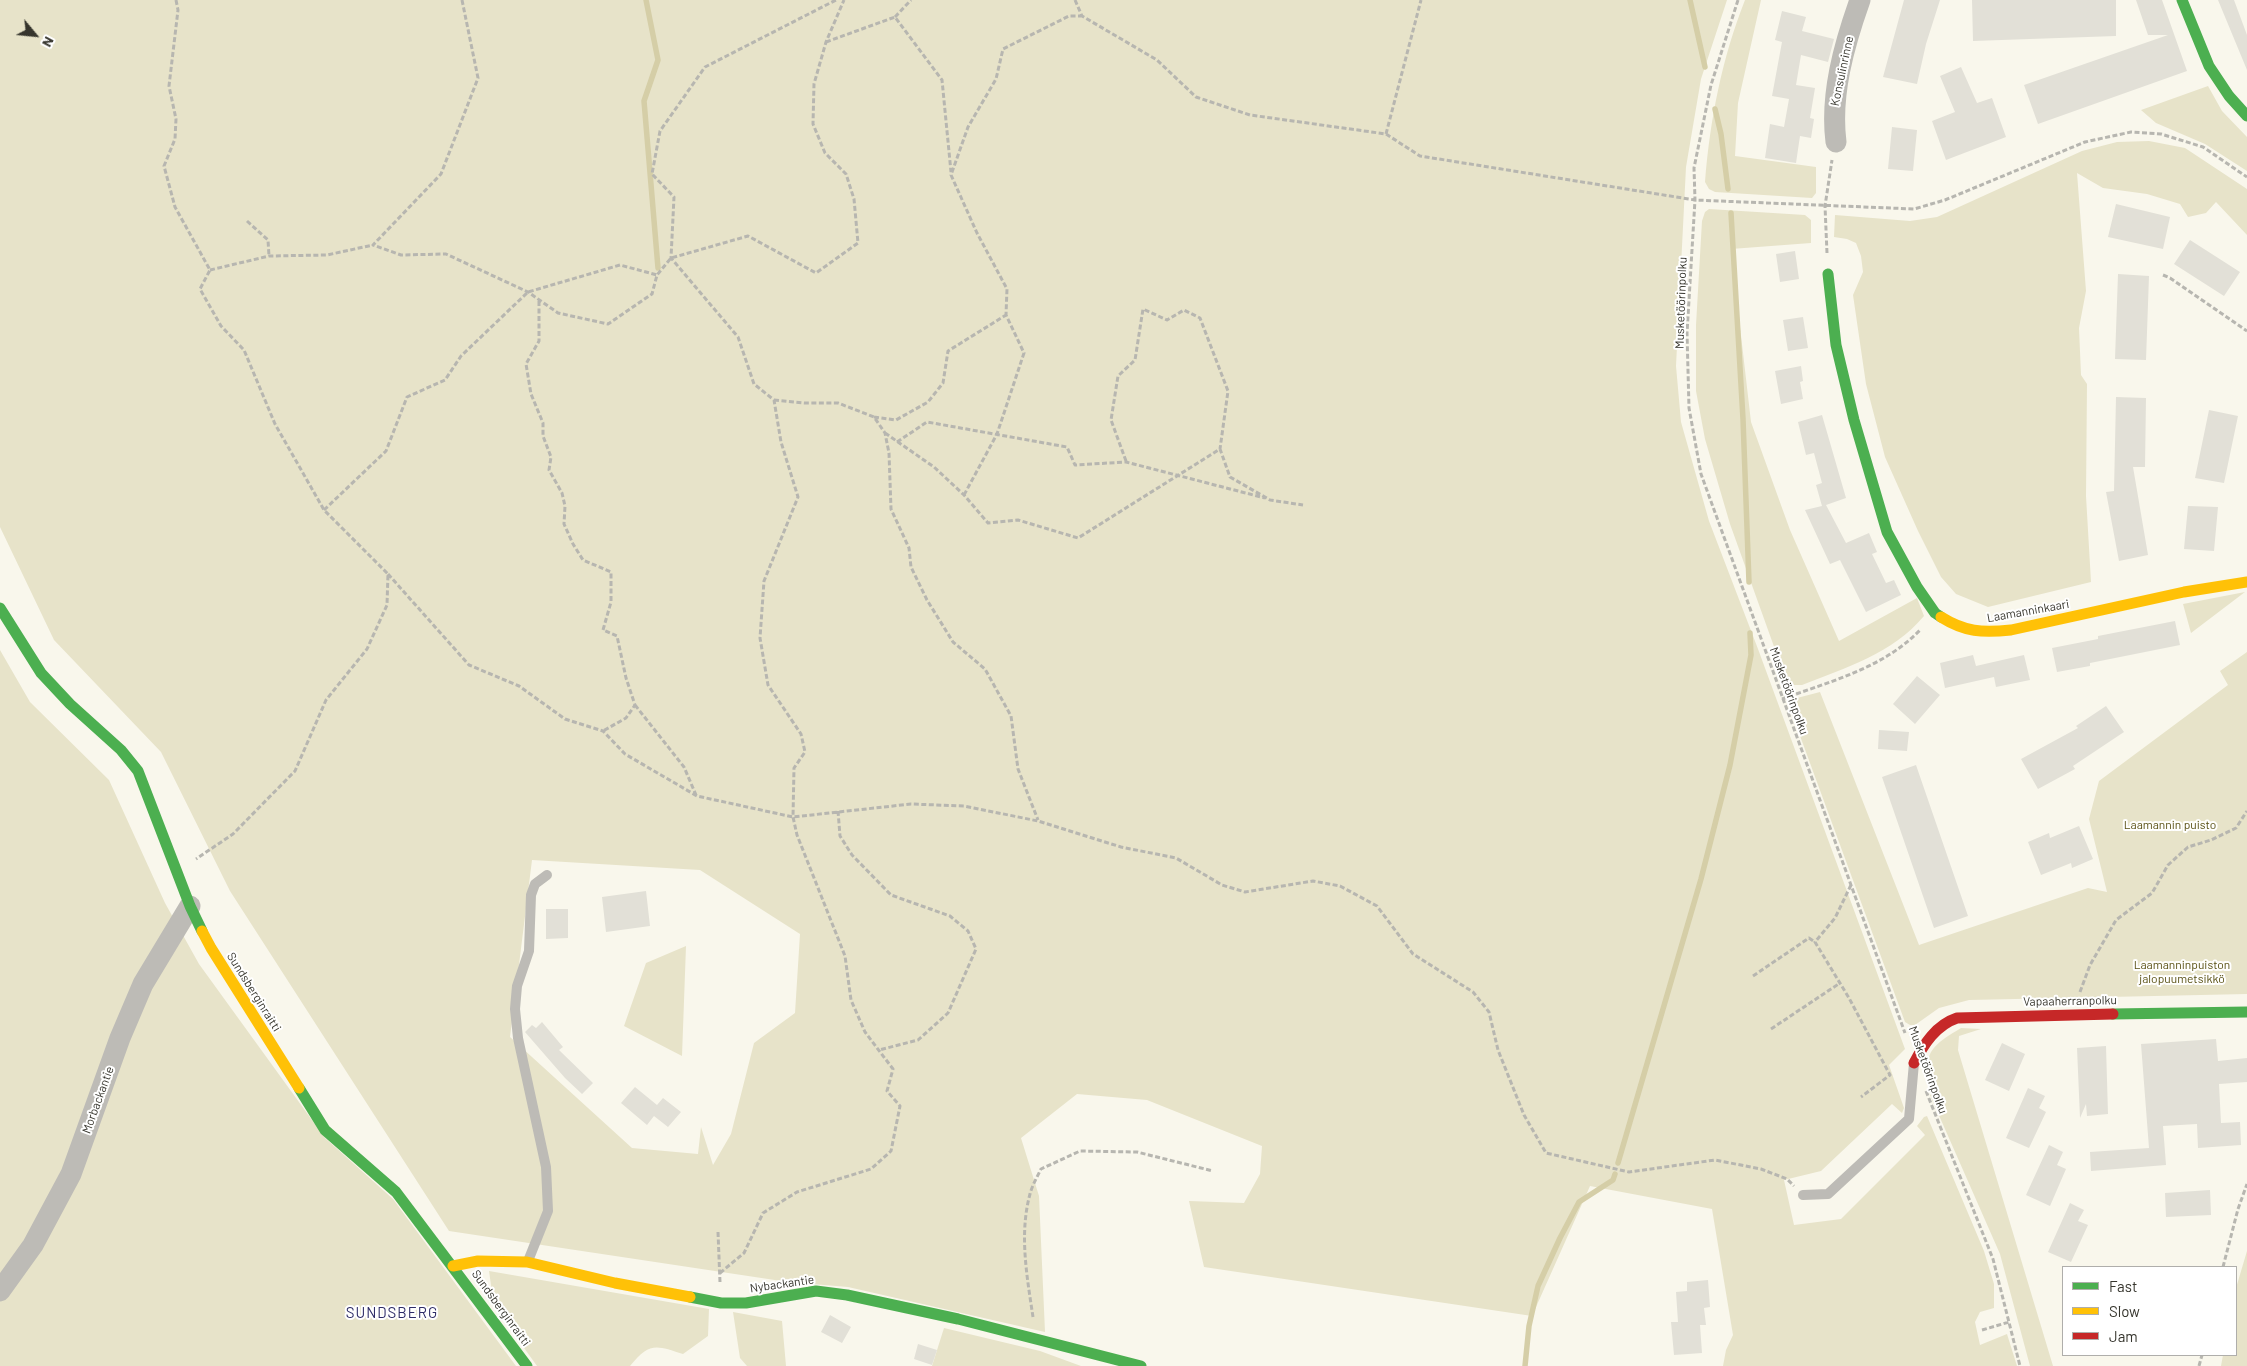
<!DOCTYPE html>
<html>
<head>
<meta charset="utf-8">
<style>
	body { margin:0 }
	#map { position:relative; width:2247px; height:1366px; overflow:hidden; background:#f9f7ec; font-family:Barlow,sans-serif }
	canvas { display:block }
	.legend { position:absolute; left:2062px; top:1266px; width:175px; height:90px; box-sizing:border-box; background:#fff; border:1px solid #afaeab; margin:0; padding:6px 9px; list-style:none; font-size:15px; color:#36352d }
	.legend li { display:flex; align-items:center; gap:10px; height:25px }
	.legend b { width:25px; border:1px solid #afaeab }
	.north { position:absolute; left:10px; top:10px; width:50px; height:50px; -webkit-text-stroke:4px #fff; paint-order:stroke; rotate:118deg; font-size:14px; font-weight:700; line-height:20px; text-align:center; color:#36352d }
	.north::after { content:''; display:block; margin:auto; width:18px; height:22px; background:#36352d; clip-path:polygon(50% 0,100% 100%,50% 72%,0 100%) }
</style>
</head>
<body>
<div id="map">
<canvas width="2247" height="1366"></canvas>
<ul class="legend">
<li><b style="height:6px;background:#4caf50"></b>Fast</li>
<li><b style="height:6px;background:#ffc107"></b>Slow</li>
<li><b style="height:6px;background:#c62828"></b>Jam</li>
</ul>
<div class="north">N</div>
</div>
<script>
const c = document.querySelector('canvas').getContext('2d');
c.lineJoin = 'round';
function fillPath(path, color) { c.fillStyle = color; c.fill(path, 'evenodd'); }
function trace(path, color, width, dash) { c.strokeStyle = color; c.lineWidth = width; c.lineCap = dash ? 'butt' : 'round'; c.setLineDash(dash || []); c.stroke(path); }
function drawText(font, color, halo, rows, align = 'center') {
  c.font = font + ' Barlow,sans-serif'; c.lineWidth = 4; c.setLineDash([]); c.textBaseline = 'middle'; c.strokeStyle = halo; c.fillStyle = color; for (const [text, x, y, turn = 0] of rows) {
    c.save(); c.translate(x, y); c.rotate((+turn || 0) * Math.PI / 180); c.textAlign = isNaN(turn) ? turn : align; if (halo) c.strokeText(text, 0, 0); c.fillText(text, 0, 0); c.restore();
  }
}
fillPath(new Path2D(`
	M0,0H1727L1701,79L1686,167L1676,366L1681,422L1709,521L1758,649L1905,1049L1889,1065L1904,1108L1902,1113L1892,1104L1821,1171L1784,1180L1794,1225L1841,1219L1925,1135L1917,1126L1924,1117L1927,1116L1984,1251L1994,1284V1308L1980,1312L1975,1322L1980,1345L2007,1334L2017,1366H1723L1726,1350L1733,1335L1712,1209L1590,1186L1532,1316L1204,1267L1189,1201L1244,1203L1260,1174L1262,1146L1147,1100L1077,1094L1021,1138L1039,1196L1045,1332L848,1287L788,1282L449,1231L230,891L161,752L54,640L0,527ZM532,860L700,870L800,934L795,1013L754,1043L731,1134L713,1165L701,1127L698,1154L632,1148L510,1037Z
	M1745,0H1761L1738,103L1735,156L1816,167V193L1812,198L1715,192L1709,189L1705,182C1710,119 1722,58 1745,0Z
	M2208,86L2222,111L2247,137V171L2205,144L2156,123L2141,110Z
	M2149,141L2185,148L2247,189V235L2216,202L2206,213L2188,217L2180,204L2147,194L2103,188L2077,173L2086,291L2079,328L2081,375L2087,384L2086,496L2091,582L1988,607L1956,594L1941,577L1918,531L1885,457L1866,384L1853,295L1863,272L1861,256L1856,243L1847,239L1834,237L1835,215L1910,221L1937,217L2082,151L2117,142Z
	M1709,209L1805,215L1811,220V243L1731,249L1751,422L1790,530L1839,641L1917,598L1924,616C1892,654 1847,667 1802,685H1793L1786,680L1730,524L1705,439L1696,391V325L1702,221L1705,212Z
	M2245,592L2191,633L2183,604Z
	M0,650L30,702L109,780L165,903L199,964L325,1138L393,1199L516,1366H0Z
	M2247,652V994L1969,1000L1939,1008L1915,1025H1910L1905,1022L1792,714V706L1797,698L1820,692L1919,945L2088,888L2107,892L2089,819L2099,781L2228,685L2220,671Z
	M686,946L682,1056L624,1026L646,963Z
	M1961,1028L1981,1029L1959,1036L1958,1050L2053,1366H2030L2000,1254L1930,1095L1938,1093C1936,1085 1931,1078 1929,1070C1923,1048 1947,1037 1961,1028Z
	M2247,1251V1366H2221L2223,1355H2236V1288Z
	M489,1271L709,1309L708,1336L683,1354C656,1345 649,1342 630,1366H537L494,1306Z
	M733,1312L782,1321L786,1366H747L740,1358Z
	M944,1328L1040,1351L1081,1366H932Z`), '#e7e3c9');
trace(new Path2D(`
	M646,0L658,60L644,101L658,268
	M1690,0L1705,67
	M1715,109L1721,134L1728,189
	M1731,213L1743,419L1749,582
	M1618,1163L1701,879L1730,765L1751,655L1750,633
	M1525,1366L1529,1326L1538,1286L1560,1238L1579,1202L1613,1180L1615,1174`), '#d5cea7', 5.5);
fillPath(new Path2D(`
	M1904,0H1940L1926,44L1917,84L1883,77Z
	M1972,0H2116V36L1973,41Z
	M2136,0H2162L2187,71L2038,124L2024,85L2168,35H2148Z
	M2218,0H2234L2247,35V70Z
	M1782,11L1806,17L1802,31L1834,39L1828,62L1801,55L1796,85L1815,88L1810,118L1814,119L1811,138L1800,136L1796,163L1765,158L1770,124L1784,127L1789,99L1772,96L1782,42L1775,40Z
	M1961,67L1977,103L1992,98L2006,137L1946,160L1932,121L1955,112L1940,76Z
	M1892,127L1917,130L1913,171L1888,169Z
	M2116,204L2170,217L2163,249L2108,237Z
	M2190,240L2240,272L2224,296L2174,264Z
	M1795,251L1799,279L1780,282L1776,254Z
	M2118,274L2149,276L2146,360L2115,359Z
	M1803,317L1808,348L1788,351L1783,320Z
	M1801,366L1803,381L1800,382L1803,399L1781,404L1775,371Z
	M2116,397L2146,398L2145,467H2133L2148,555L2119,561L2106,492L2114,491Z
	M2209,410L2238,416L2224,483L2195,478Z
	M1822,415L1846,498L1826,505L1846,543L1869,533L1877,552L1872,554L1886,583L1894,580L1901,595L1866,612L1840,560L1830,564L1805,510L1822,506L1816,485L1822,483L1814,453L1806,455L1798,422Z
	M2188,506L2218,507L2214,551L2184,549Z
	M2175,621L2180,645L2090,663V666L2057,672L2052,648L2098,639V636Z
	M1973,655L1976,666L2024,655L2030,680L1996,687L1994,677L1945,688L1940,663Z
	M1917,676L1940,695L1915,724L1893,704Z
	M2106,706L2124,732L2073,766L2075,769L2038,789L2021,759L2078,728L2076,726Z
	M1879,730L1909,732L1907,751L1878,749Z
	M1916,765L1968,916L1934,928L1882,777Z
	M2079,826L2093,859L2072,868L2071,863L2041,875L2028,842L2049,833L2050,838Z
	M646,891L650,926L606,932L602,897Z
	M546,909H568V938L546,939Z
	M542,1022L563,1047L559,1050L593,1083L582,1094L565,1078L525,1032L532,1025L536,1028Z
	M2216,1039L2218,1061L2247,1058V1082L2219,1084L2221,1123L2240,1122L2241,1145L2198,1148L2197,1124L2163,1126L2166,1165L2091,1171L2090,1152L2149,1148L2141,1044Z
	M2002,1043L2025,1054L2009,1091L1985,1080Z
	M2106,1046L2108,1114L2087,1116L2086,1104L2080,1118L2077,1048Z
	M635,1087L657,1105L663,1098L681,1112L668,1127L654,1116L647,1125L621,1103Z
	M2028,1088L2045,1096L2039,1108L2046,1112L2029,1148L2006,1138Z
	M2049,1145L2063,1152L2057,1165L2066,1169L2050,1206L2026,1195Z
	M2210,1190L2211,1215L2166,1217L2165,1193Z
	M2070,1203L2084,1210L2078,1221L2088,1225L2071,1262L2048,1252Z
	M1708,1280L1710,1307L1704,1308L1706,1325H1700L1702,1353L1674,1355L1671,1322H1678L1676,1292L1687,1291V1282Z
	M830,1315L851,1327L842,1343L821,1332Z
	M918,1344L937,1350L932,1365L914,1359Z`), '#e2e0d7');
trace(new Path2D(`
	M176,0L178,10L169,86L176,119L175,139L164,166L175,207L210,270L200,289L221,326L244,350L275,424L324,510L388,574L387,605L367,649L326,700L295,771L233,834L196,859
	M462,0L478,78L441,174L373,245L401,255L446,254L528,292L558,313L608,324L652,294L657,275L671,258L748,236L816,273L858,243L854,199L846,174L825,153L813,124L814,84L826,42L844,0
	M1075,0L1082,16L1157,60L1196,97L1250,115L1386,134L1420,156L1695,200L1914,209L1945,200L2085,142L2131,132L2161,134L2203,147L2247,177
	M1738,0L1711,85L1694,168L1695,200L1687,333L1689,408L1701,474L1905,1033
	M895,17L911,0
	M826,42L895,17L942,80L951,172
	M1386,134L1421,0
	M247,221L268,240L269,256
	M1827,253L1825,206L1832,160
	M210,270L269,256L327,255L373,245
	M2163,275L2170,278L2247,331
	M539,301V341L526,364L531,394L543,423V436L551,457L549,470L562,493L565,506L564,524L573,544L583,560L611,572V602L603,630L617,636L626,678L635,705L626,718L603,731
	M774,400L805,403H838L874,417L885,433L889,453L891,509L909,548L911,567L927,600L953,642L985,669L1011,716L1018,769L1038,820
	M874,417L896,420L928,402L943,383L948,351L1006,315
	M885,433L934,467L964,495L988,523L1018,520L1078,538L1220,449L1230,477L1270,500L1303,505
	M897,442L927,422L1067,447L1075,465L1126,462L1265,498
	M1126,461L1111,420L1118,376L1135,360L1143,309L1167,320L1184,310L1200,318L1228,391L1220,449
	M964,495L997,434L1024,353L1006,315L1007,289L977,233L951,175L968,127L996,79L1003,49L1069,16H1082
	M324,510L386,451L407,397L445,380L461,356L528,292L620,265L657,275
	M388,574L469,665L519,686L565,719L603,731L625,754L697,796L793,817L911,804L964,806L1038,821L1121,847L1176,858L1222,885L1245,892L1313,881L1340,886L1377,906L1413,954L1473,992L1489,1012L1498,1050L1524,1115L1546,1153L1629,1172L1715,1160L1761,1169L1787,1179L1794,1186
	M1782,699C1831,681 1884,668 1921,629
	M635,705L684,767L696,795
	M838,811L840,836L852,855L891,895L950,916L968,931L976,949L948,1013L918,1040L879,1050
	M1851,885L1835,918L1815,942L1849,998L1890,1075L1861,1097
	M1753,976L1809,938L1815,942
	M2080,992L2090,965L2116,920L2152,893L2168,865L2188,847L2211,840L2236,828L2247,811
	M1771,1029L1840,983
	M1926,1091L1993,1259L2020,1366
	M718,1232L720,1282
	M2223,1267L2238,1209L2247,1184
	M720,1273L744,1253L763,1213L797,1192L871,1169L891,1151L900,1106L887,1091L893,1069L865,1032L851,1000L845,956L797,835L793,817L794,768L805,752L801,734L768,685L760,638L764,581L798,497L781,442L774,400L754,384L738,337L671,258L674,197L652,174L660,131L705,67L836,0
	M1033,1317C1027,1277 1019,1234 1030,1194C1032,1186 1037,1177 1041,1169L1080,1151L1137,1152L1213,1171
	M1982,1330L2009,1322
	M2199,1366L2202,1355`), '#b7b6b0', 3, [5, 2.5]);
trace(new Path2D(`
	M1803,1195L1828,1194L1909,1119L1914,1063
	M528,1261L548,1211L546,1167L518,1038L515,1009L517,986L529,951L531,895L535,884L547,875`), '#bdbbb6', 10);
trace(new Path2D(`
	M1836,142C1830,95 1844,45 1860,0
	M0,1291L33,1245L71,1174L120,1038L143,984L190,906`), '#bdbbb6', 21);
trace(new Path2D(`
	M2182,0L2209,66L2229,96L2247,116
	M1828,274L1836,345L1854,420L1887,532L1917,587L1935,613L1941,617
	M0,608L41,673L70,704L121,750L138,771L190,906L202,931
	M2113,1014L2247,1012
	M299,1088L325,1130L396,1192L527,1366
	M690,1297L721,1303H746L816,1291L847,1295L958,1319L1141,1366`), '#4caf50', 11);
trace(new Path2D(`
	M1941,617C1965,632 1982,633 2011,630L2184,592L2247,582
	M202,931L211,948L299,1088
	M453,1266L478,1261L527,1262L615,1283L690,1297`), '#ffc107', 11);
trace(new Path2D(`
	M1914,1063C1924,1044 1936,1025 1957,1018L2113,1014`), '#c62828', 11);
drawText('12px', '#36352d', '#fff', [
	["Konsulinrinne",1842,71,-78],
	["Musketöörinpolku",1681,303,-88],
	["Laamanninkaari",2028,611,-10],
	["Musketöörinpolku",1789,691,70],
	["Sundsberginraitti",254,992,58],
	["Vapaaherranpolku",2070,1001,-1],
	["Musketöörinpolku",1928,1070,70],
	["Morbackantie",98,1100,-70],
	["Nybackantie",782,1284,-8],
	["Sundsberginraitti",501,1308,54]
]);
drawText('12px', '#595013', '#fff', [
	["Laamannin puisto",2170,825],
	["Laamanninpuiston",2182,965],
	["jalopuumetsikkö",2182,979]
]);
c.letterSpacing = '1px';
drawText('15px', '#2d2b66', '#fff', [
	["SUNDSBERG",392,1313]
]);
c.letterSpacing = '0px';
</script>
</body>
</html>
